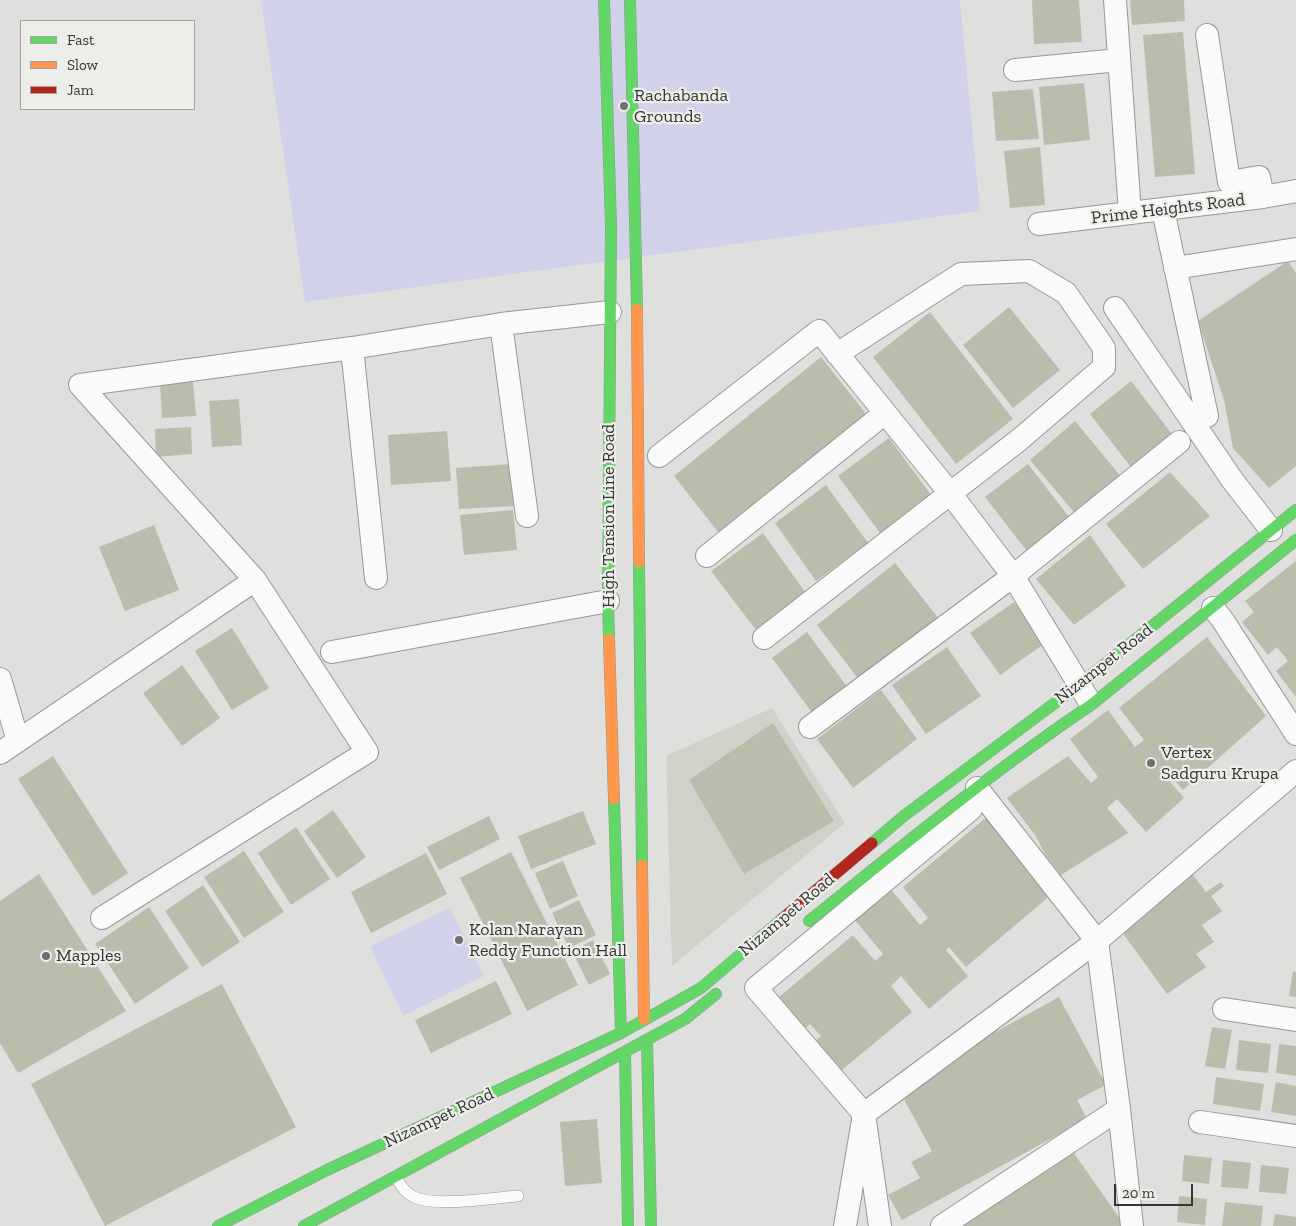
<!DOCTYPE html>
<html>
<head>
<meta charset="utf-8">
<style>
	body { margin:0 }
	#map { position:relative; width:1296px; height:1226px; overflow:hidden; background:#dfe0dd; font-family:"Zilla Slab",serif }
	canvas { display:block }
	.legend { position:absolute; left:20px; top:20px; width:175px; height:90px; box-sizing:border-box; background:#edeee9; border:1px solid #a3a4a1; margin:0; padding:6px 9px; list-style:none; font-size:15px; color:#353534 }
	.legend li { display:flex; align-items:center; gap:10px; height:25px }
	.legend b { width:25px; border:1px solid #a3a4a1 }
	.scale { position:absolute; left:1114px; top:1184px; width:79px; height:22px; box-sizing:border-box; border:2px solid #353534; border-top:0; padding-left:6px; font-size:15px; line-height:18px; white-space:nowrap; color:#353534; -webkit-text-stroke:4px #edeee9; paint-order:stroke }
</style>
</head>
<body>
<div id="map">
<canvas width="1296" height="1226"></canvas>
<ul class="legend">
<li><b style="height:6px;background:#63d668"></b>Fast</li>
<li><b style="height:6px;background:#ff974d"></b>Slow</li>
<li><b style="height:6px;background:#b3261e"></b>Jam</li>
</ul>
<div class="scale">20 m</div>
</div>
<script>
const c = document.querySelector('canvas').getContext('2d');
c.lineJoin = 'round';
function fillPath(path, color) { c.fillStyle = color; c.fill(path, 'evenodd'); }
function trace(path, color, width, dash) { c.strokeStyle = color; c.lineWidth = width; c.lineCap = dash ? 'butt' : 'round'; c.setLineDash(dash || []); c.stroke(path); }
function drawText(font, color, halo, rows, align = 'center') {
  c.font = font + ' "Zilla Slab",serif'; c.lineWidth = 4.5; c.setLineDash([]); c.textBaseline = 'middle'; c.strokeStyle = halo; c.fillStyle = color; for (const [text, x, y, turn = 0] of rows) {
    c.save(); c.translate(x, y); c.rotate((+turn || 0) * Math.PI / 180); c.textAlign = isNaN(turn) ? turn : align; if (halo) c.strokeText(text, 0, 0); c.fillText(text, 0, 0); c.restore();
  }
}
fillPath(new Path2D(`
	M772,708L845,823L672,966L666,756Z`), '#d0d1c9');
fillPath(new Path2D(`
	M261,0H960L980,211L305,302Z
	M450,908L484,976L403,1016L370,946Z`), '#d2d1ea');
fillPath(new Path2D(`
	M1032,0H1079L1082,42L1034,44Z
	M1130,0H1184L1185,21L1132,25Z
	M1183,32L1195,174L1155,177L1143,35Z
	M1084,83L1090,140L1044,145L1039,87Z
	M1033,89L1039,139L996,141L992,92Z
	M1040,147L1045,205L1010,208L1004,151Z
	M1288,261L1296,273V466L1269,488L1233,448L1224,400L1198,321Z
	M1009,307L1060,370L1013,408L963,345Z
	M930,312L1013,419L956,464L873,357Z
	M821,357L870,419L722,537L674,476Z
	M1131,381L1175,438L1133,470L1090,414Z
	M193,382L196,416L162,418L160,384Z
	M239,399L242,445L212,447L209,401Z
	M1075,421L1123,479L1078,517L1030,460Z
	M191,427L192,454L156,457L155,429Z
	M447,431L451,481L391,485L388,435Z
	M889,438L931,495L880,533L838,476Z
	M512,464L515,506L459,509L456,468Z
	M1028,464L1073,522L1030,555L985,497Z
	M1170,472L1210,516L1143,569L1106,524Z
	M826,485L868,543L816,581L775,523Z
	M513,510L517,550L464,555L460,515Z
	M154,525L179,590L125,611L99,547Z
	M763,533L805,592L756,630L711,571Z
	M1090,535L1126,586L1074,625L1036,579Z
	M1296,561V697L1276,671L1288,661L1277,647L1268,655L1242,622L1254,612L1245,601Z
	M895,563L939,619L860,681L817,625Z
	M1014,602L1044,644L1000,675L970,633Z
	M232,628L269,688L232,710L195,651Z
	M807,632L848,688L813,714L772,658Z
	M1207,637L1266,716L1183,790L1165,770L1162,772L1184,798L1146,832L1117,799L1107,808L1128,833L1061,875L1046,856L1035,835L1007,798L1068,756L1091,783L1098,777L1070,739L1108,710L1135,747L1144,740L1119,708Z
	M947,647L981,696L926,734L892,685Z
	M182,665L220,718L182,746L143,693Z
	M881,690L917,739L853,788L817,739Z
	M773,723L834,821L744,874L689,780Z
	M53,756L128,873L93,896L18,779Z
	M333,810L366,857L337,878L304,831Z
	M583,811L596,844L531,869L518,836Z
	M489,816L500,839L439,870L427,847Z
	M988,816L1053,893L966,967L949,947L946,950L968,976L929,1009L901,976L891,986L912,1012L837,1074L812,1044L821,1036L810,1024L800,1033L773,1002L853,935L875,961L883,954L854,919L890,888L920,925L928,918L903,887Z
	M296,827L330,879L291,905L258,853Z
	M244,851L284,912L244,938L204,877Z
	M511,852L578,985L527,1011L460,878Z
	M426,853L447,894L371,933L351,892Z
	M563,861L578,896L550,909L535,873Z
	M1191,872L1206,892L1221,882L1224,886L1211,896L1222,911L1202,925L1214,942L1196,954L1206,967L1167,994L1119,928Z
	M39,874L126,1011L18,1073L0,1043V901Z
	M203,885L240,942L202,967L165,911Z
	M579,900L596,935L569,948L552,913Z
	M149,907L189,968L135,1004L95,944Z
	M593,940L610,974L589,985L572,951Z
	M1293,971L1296,972V997L1289,996Z
	M496,981L512,1014L431,1053L415,1020Z
	M222,984L296,1127L105,1226L31,1084Z
	M1059,997L1106,1085L1077,1100L1087,1119L902,1220L888,1195L920,1178L911,1162L932,1151L900,1092L953,1063L950,1057Z
	M1212,1027L1232,1030L1225,1069L1205,1066Z
	M1239,1040L1271,1044L1268,1073L1236,1070Z
	M1279,1044L1296,1046V1076L1276,1073Z
	M1216,1077L1264,1084L1260,1111L1213,1104Z
	M1276,1082L1296,1086V1116L1271,1112Z
	M597,1119L602,1183L565,1186L560,1122Z
	M1069,1146L1125,1226H957Z
	M1184,1155L1212,1158L1209,1184L1182,1181Z
	M1223,1160L1251,1163L1248,1189L1221,1187Z
	M1261,1165L1289,1168L1286,1194L1259,1192Z
	M1179,1196L1207,1199L1205,1225L1177,1222Z
	M1225,1202L1263,1206L1261,1226H1222Z
	M1275,1214L1296,1217V1226H1273Z`), '#bbbcac');
const lane = new Path2D(`
	M396,1177C400,1185 405,1193 414,1197C434,1207 493,1198 518,1196`);
const street = new Path2D(`
	M1115,0L1130,213
	M1207,35L1229,182L1259,177L1263,197
	M1015,70L1119,60
	M1163,210L1207,416
	M1039,224L1263,197L1296,191
	M1175,268L1296,249
	M1115,308L1233,481L1271,530
	M501,324L527,516
	M352,348L501,324L610,312
	M659,456L819,331L950,493L1013,576L1088,699
	M707,556L885,413
	M1213,608L1222,619L1296,734
	M764,638L1019,440L1104,367V348L1066,293L1029,271L961,274L837,354
	M332,652L608,601
	M0,679L18,741
	M810,727L1013,576L1179,442
	M0,753L255,580L80,385L352,348L376,578
	M102,918L367,752L255,580
	M1224,1009L1296,1020
	M1119,1109L1132,1226
	M1200,1122L1296,1136
	M845,1226L864,1114L1097,941L1296,771
	M880,1226L864,1114L756,988L971,809
	M942,1226L1119,1109L1097,941L977,788`);
const fast = new Path2D(`
	M604,0L611,225L608,601L609,639
	M630,0L637,309
	M639,562L642,865
	M614,799L621,1033
	M872,843L905,815L1079,685L1296,510
	M809,921C901,847 993,771 1091,705L1296,540
	M647,1040L651,1226
	M625,1052L628,1226
	M218,1226L327,1170L621,1033L701,988L782,919
	M304,1226L685,1019L716,994`);
const slow = new Path2D(`
	M637,309L639,562
	M609,639L614,799
	M642,865L644,1019`);
const jam = new Path2D(`
	M782,919L872,843`);
trace(lane, '#989896', 12);
trace(street, '#989896', 24);
trace(fast, '#989896', 12);
trace(slow, '#989896', 12);
trace(jam, '#989896', 12);
trace(lane, '#fafafa', 11);
trace(street, '#fafafa', 22);
trace(fast, '#63d668', 11);
trace(slow, '#ff974d', 11);
trace(jam, '#b3261e', 11);
for (const [x, y, r, color] of [
	[624,106,5,"#70716f"],
	[1151,763,5,"#70716f"],
	[459,940,5,"#70716f"],
	[46,956,5,"#70716f"]
]) { const dot = new Path2D(); dot.arc(x, y, r, 0, 2 * Math.PI); c.fillStyle = color; c.fill(dot); trace(dot, '#edeee9', 2); }
drawText('18px', '#353534', '#edeee9', [
	["Rachabanda",634,96],
	["Grounds",634,117],
	["Vertex",1161,753],
	["Sadguru Krupa",1161,774],
	["Kolan Narayan",469,930],
	["Reddy Function Hall",469,951],
	["Mapples",56,956]
], 'left');
drawText('18px', '#353534', '#edeee9', [
	["Prime Heights Road",1168,209,-7],
	["High Tension Line Road",609,516,-90],
	["Nizampet Road",1104,664,-38],
	["Nizampet Road",787,915,-40],
	["Nizampet Road",439,1118,-25]
]);
</script>
</body>
</html>
